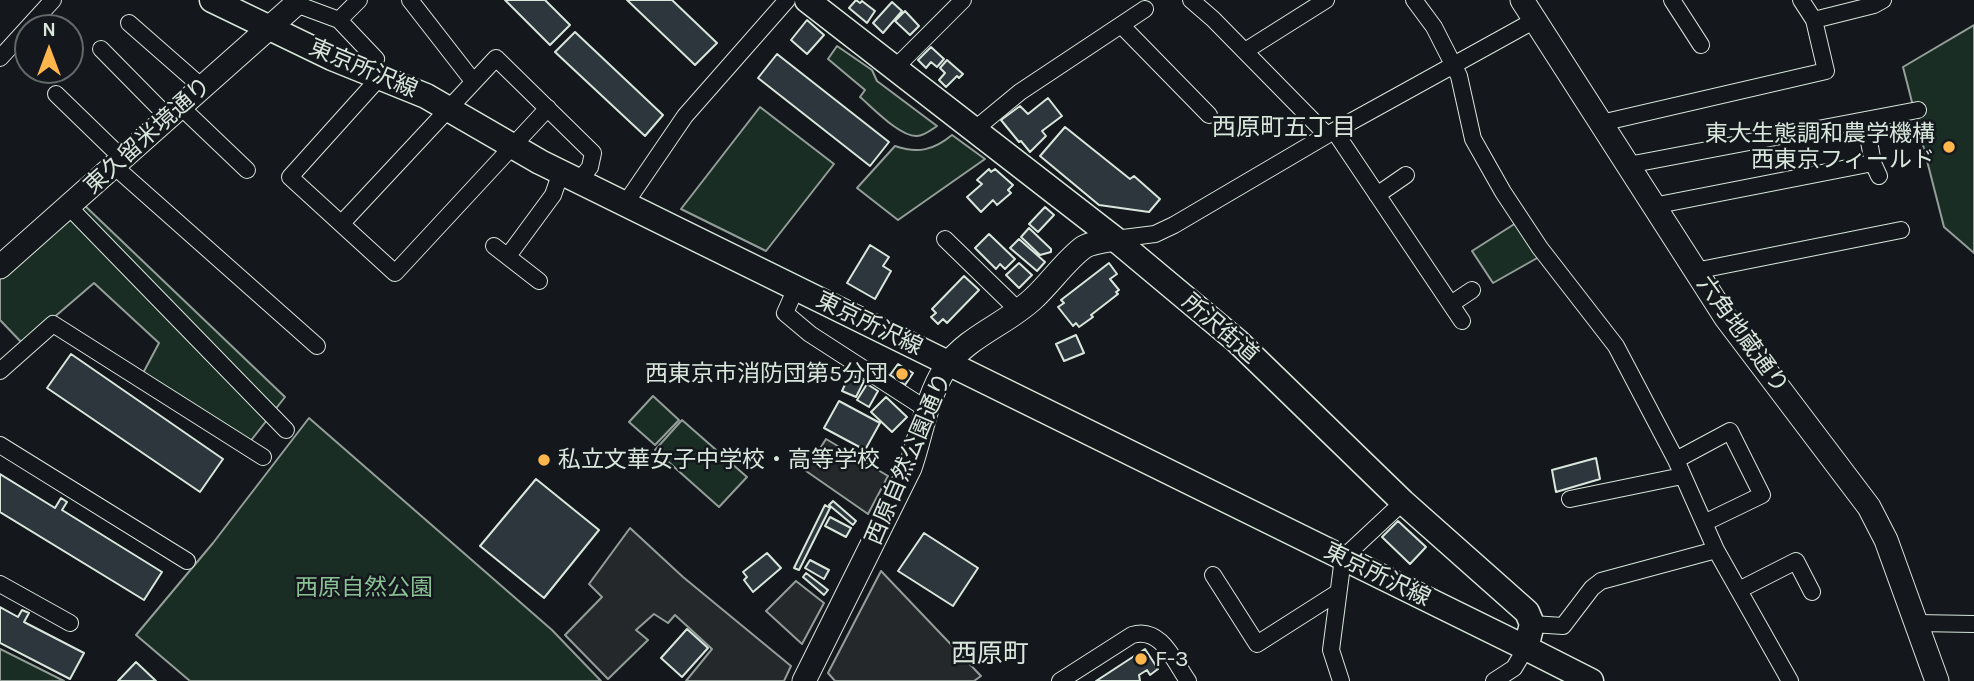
<!DOCTYPE html>
<html>
<head>
<meta charset="utf-8">
<style>
	body { margin:0 }
	#map { position:relative; width:1974px; height:681px; overflow:hidden; background:#14181c; font-family:Karla,sans-serif }
	canvas { display:block }
	.north { position:absolute; left:14px; top:14px; width:70px; height:70px; box-sizing:border-box; background:#14181c; border:2px solid #626a69; border-radius:50%; rotate:0deg; font-size:19px; font-weight:700; line-height:28px; text-align:center; color:#d8e6dc }
	.north::after { content:''; display:block; margin:auto; width:24px; height:32px; background:#ffb74d; clip-path:polygon(50% 0,100% 100%,50% 72%,0 100%) }
</style>
</head>
<body>
<div id="map">
<canvas width="1974" height="681"></canvas>
<div class="north">N</div>
</div>
<script>
const c = document.querySelector('canvas').getContext('2d');
c.lineJoin = 'round';
function fillPath(path, color) { c.fillStyle = color; c.fill(path, 'evenodd'); }
function trace(path, color, width, dash) { c.strokeStyle = color; c.lineWidth = width; c.lineCap = dash ? 'butt' : 'round'; c.setLineDash(dash || []); c.stroke(path); }
function drawText(font, color, halo, rows, align = 'center') {
  c.font = font + ' Karla,"Noto Sans JP",sans-serif'; c.lineWidth = 5; c.setLineDash([]); c.textBaseline = 'middle'; c.strokeStyle = halo; c.fillStyle = color; for (const [text, x, y, turn = 0] of rows) {
    c.save(); c.translate(x, y); c.rotate((+turn || 0) * Math.PI / 180); c.textAlign = isNaN(turn) ? turn : align; if (halo) c.strokeText(text, 0, 0); c.fillText(text, 0, 0); c.restore();
  }
}
const green = new Path2D(`
	M1974,25V253L1944,227L1903,67Z
	M837,46L872,70L877,81L937,126C931,130 924,136 917,136C900,137 873,108 860,97L865,90L828,59Z
	M760,107L834,164L766,251L681,209Z
	M952,135L985,159L898,220L857,188L895,146C918,154 934,150 952,135Z
	M82,203L285,397L249,443L142,375L159,343L94,283L23,344L0,320V275Z
	M1516,223L1539,257L1493,283L1472,251Z
	M653,396L679,420L655,445L629,422Z
	M309,418L552,630L601,681H190L136,635L213,543Z
	M682,420L747,477L719,507L655,450Z
	M0,649L64,681H0Z`);
fillPath(green, '#1a2d24');
trace(green, '#939e99', 2);
const parking = new Path2D(`
	M826,439L888,476L868,514L806,471Z
	M630,528L683,577L791,666L784,681H686L712,649L675,615L668,623L654,614L636,630L648,640L608,679L565,635L602,597L589,584Z
	M881,571L981,676L974,681H835L828,673Z
	M796,581L824,603L802,644L766,611Z`);
fillPath(parking, '#24282b');
trace(parking, '#939e99', 2);
const building = new Path2D(`
	M505,0H545L570,25L550,45Z
	M627,0H672L717,43L695,65Z
	M856,0L860,3L862,1L875,11L867,23L849,8Z
	M892,2L902,11L883,33L873,23Z
	M905,11L919,26L910,35L895,21Z
	M807,20L824,35L807,54L791,40Z
	M575,32L663,115L645,136L555,52Z
	M931,47L944,59L937,67L931,62L926,68L918,60Z
	M777,54L889,142L870,166L758,78Z
	M947,60L963,74L959,78L957,76L946,87L939,80L945,73L940,68Z
	M1048,98L1062,116L1042,131L1046,136L1030,152L1021,141L1019,142L1001,120L1020,106L1028,114Z
	M1065,127L1130,179L1134,176L1160,199L1149,212L1099,205L1040,156Z
	M989,169L991,172L995,169L1013,185L1008,190L1011,193L997,205L993,200L981,212L967,197L982,184L977,180Z
	M1045,207L1054,215L1038,232L1029,224Z
	M1029,228L1051,249V252L1040,255L1021,237Z
	M989,234L1015,259L1005,269L1000,264L996,269L975,248Z
	M1019,239L1045,262L1037,271L1010,248Z
	M870,245L889,257L883,266L891,271L875,299L847,283Z
	M1019,263L1032,275L1019,288L1006,275Z
	M1109,263L1117,274L1110,279L1119,290L1116,292L1118,294L1091,315L1093,317L1079,327L1076,323L1073,326L1058,307L1064,303L1061,300Z
	M964,276L979,290L947,323L943,319L938,324L931,317L936,313L932,309Z
	M1076,335L1084,353L1064,361L1056,344Z
	M71,354L223,459L200,492L47,388Z
	M898,364L913,373L905,385L890,375Z
	M850,374L864,381L856,397L842,391Z
	M867,384L878,391L869,407L857,400Z
	M886,397L907,417L892,432L871,412Z
	M839,401L880,423L865,450L824,428Z
	M1596,458L1600,479L1556,492L1552,470Z
	M0,474L55,508L61,498L67,502L62,510L162,572L144,600L0,512Z
	M536,479L599,530L544,598L480,546Z
	M833,501L856,521L853,525L829,505Z
	M825,505L830,508L799,570L794,568Z
	M830,517L851,528L846,537L825,526Z
	M1398,521L1426,547L1410,564L1382,537Z
	M924,533L978,568L953,606L898,571Z
	M767,553L781,568L753,592L744,580L747,577L743,572Z
	M810,560L829,570L824,579L805,568Z
	M806,573L828,590L824,595L803,577Z
	M0,607L18,617L22,610L29,613L24,622L84,653L70,679L0,643Z
	M687,629L708,648L682,677L661,658Z
	M1145,649L1158,669L1150,675L1147,670L1139,675L1140,681H1096Z
	M136,662L156,681H118Z`);
fillPath(building, '#2c363c');
trace(building, '#d8e6dc', 2);
const street = new Path2D(`
	M295,0L296,4L339,20L376,59L369,72
	M410,0L473,81
	M1191,0L1213,19L1327,135
	M1414,0L1434,27L1459,76L1473,139L1503,192L1540,248L1616,346L1676,460L1716,550L1790,681
	M1672,0L1701,45
	M339,20L359,0
	M1814,20L1874,5L1883,0
	M129,23L202,87
	M1121,25L1209,115
	M101,49L169,118
	M1245,51L1326,0
	M0,58L53,0
	M895,68L963,0
	M380,77L290,177L395,273L548,108
	M56,94L123,159
	M181,107L247,170
	M1865,120L1873,163L1879,176
	M1601,123L1826,71L1814,20L1801,0
	M974,130L1020,92L1145,9
	M1335,132L1462,321
	M1628,165L1918,110
	M114,166L317,346
	M1377,195L1406,175
	M625,204L685,116L787,0
	M1653,206L1873,163
	M69,207L286,430
	M342,223L496,58L593,153L590,167L579,181
	M945,239L1019,311
	M1115,239L1155,234L1174,225L1327,135L1535,20
	M494,246L539,281
	M508,256L553,195L561,172
	M1695,271L1901,230
	M796,288L785,313L810,334L926,409
	M1451,304L1472,290
	M0,371L53,324L263,457
	M0,445L187,561
	M1676,460L1730,431L1762,495L1704,523
	M1570,499L1682,476
	M1213,575L1257,644L1337,593
	M0,584L70,623
	M1739,590L1796,561L1812,592
	M1917,623L1974,624
	M1532,624L1563,626L1592,588L1601,581L1716,550
	M1060,681L1132,635C1161,626 1174,661 1188,681
	M1341,681L1331,650L1343,558L1403,502
	M1494,681L1514,668L1526,648`);
const secondary = new Path2D(`
	M1522,0L1726,318L1869,507L1886,540L1937,681
	M0,267L296,4
	M804,681L910,468C922,433 926,398 946,367C967,336 1009,323 1035,297C1050,283 1068,258 1084,247C1092,242 1106,241 1115,239`);
const primary = new Path2D(`
	M212,0L332,58L426,96L540,162L1526,648
	M807,0L1115,239L1237,341L1403,502L1527,612L1532,624L1526,648L1591,681`);
trace(street, '#d8e6dc', 18);
trace(secondary, '#d8e6dc', 25);
trace(primary, '#d8e6dc', 27);
trace(street, '#14181c', 16);
trace(secondary, '#14181c', 23);
trace(primary, '#14181c', 24);
for (const [x, y, r, color] of [
	[1949,147,7,"#ffb74d"],
	[902,374,7,"#ffb74d"],
	[544,460,7,"#ffb74d"],
	[1141,659,7,"#ffb74d"]
]) { const dot = new Path2D(); dot.arc(x, y, r, 0, 2 * Math.PI); c.fillStyle = color; c.fill(dot); trace(dot, '#14181c', 2.5); }
drawText('23px', '#d8e6dc', '#14181c', [
	["東京所沢線",363,69,23],
	["東久留米境通り",148,136,-42],
	["東京所沢線",869,324,26],
	["所沢街道",1220,329,41],
	["六角地蔵通り",1742,335,54],
	["西原自然公園通り",909,459,-67],
	["東京所沢線",1377,575,26]
]);
drawText('23px', '#d8e6dc', '#14181c', [
	["東大生態調和農学機構",1935,134],
	["西東京フィールド",1935,160],
	["西東京市消防団第5分団",888,374],
	["私立文華女子中学校・高等学校",558,460,"left"],
	["F-3",1155,659,"left"]
], 'right');
drawText('23px', '#8ac095', '#14181c', [
	["西原自然公園",364,588]
]);
drawText('24px', '#d8e6dc', '#14181c', [
	["西原町五丁目",1284,128]
]);
drawText('26px', '#d8e6dc', '#14181c', [
	["西原町",990,655]
]);
</script>
</body>
</html>
